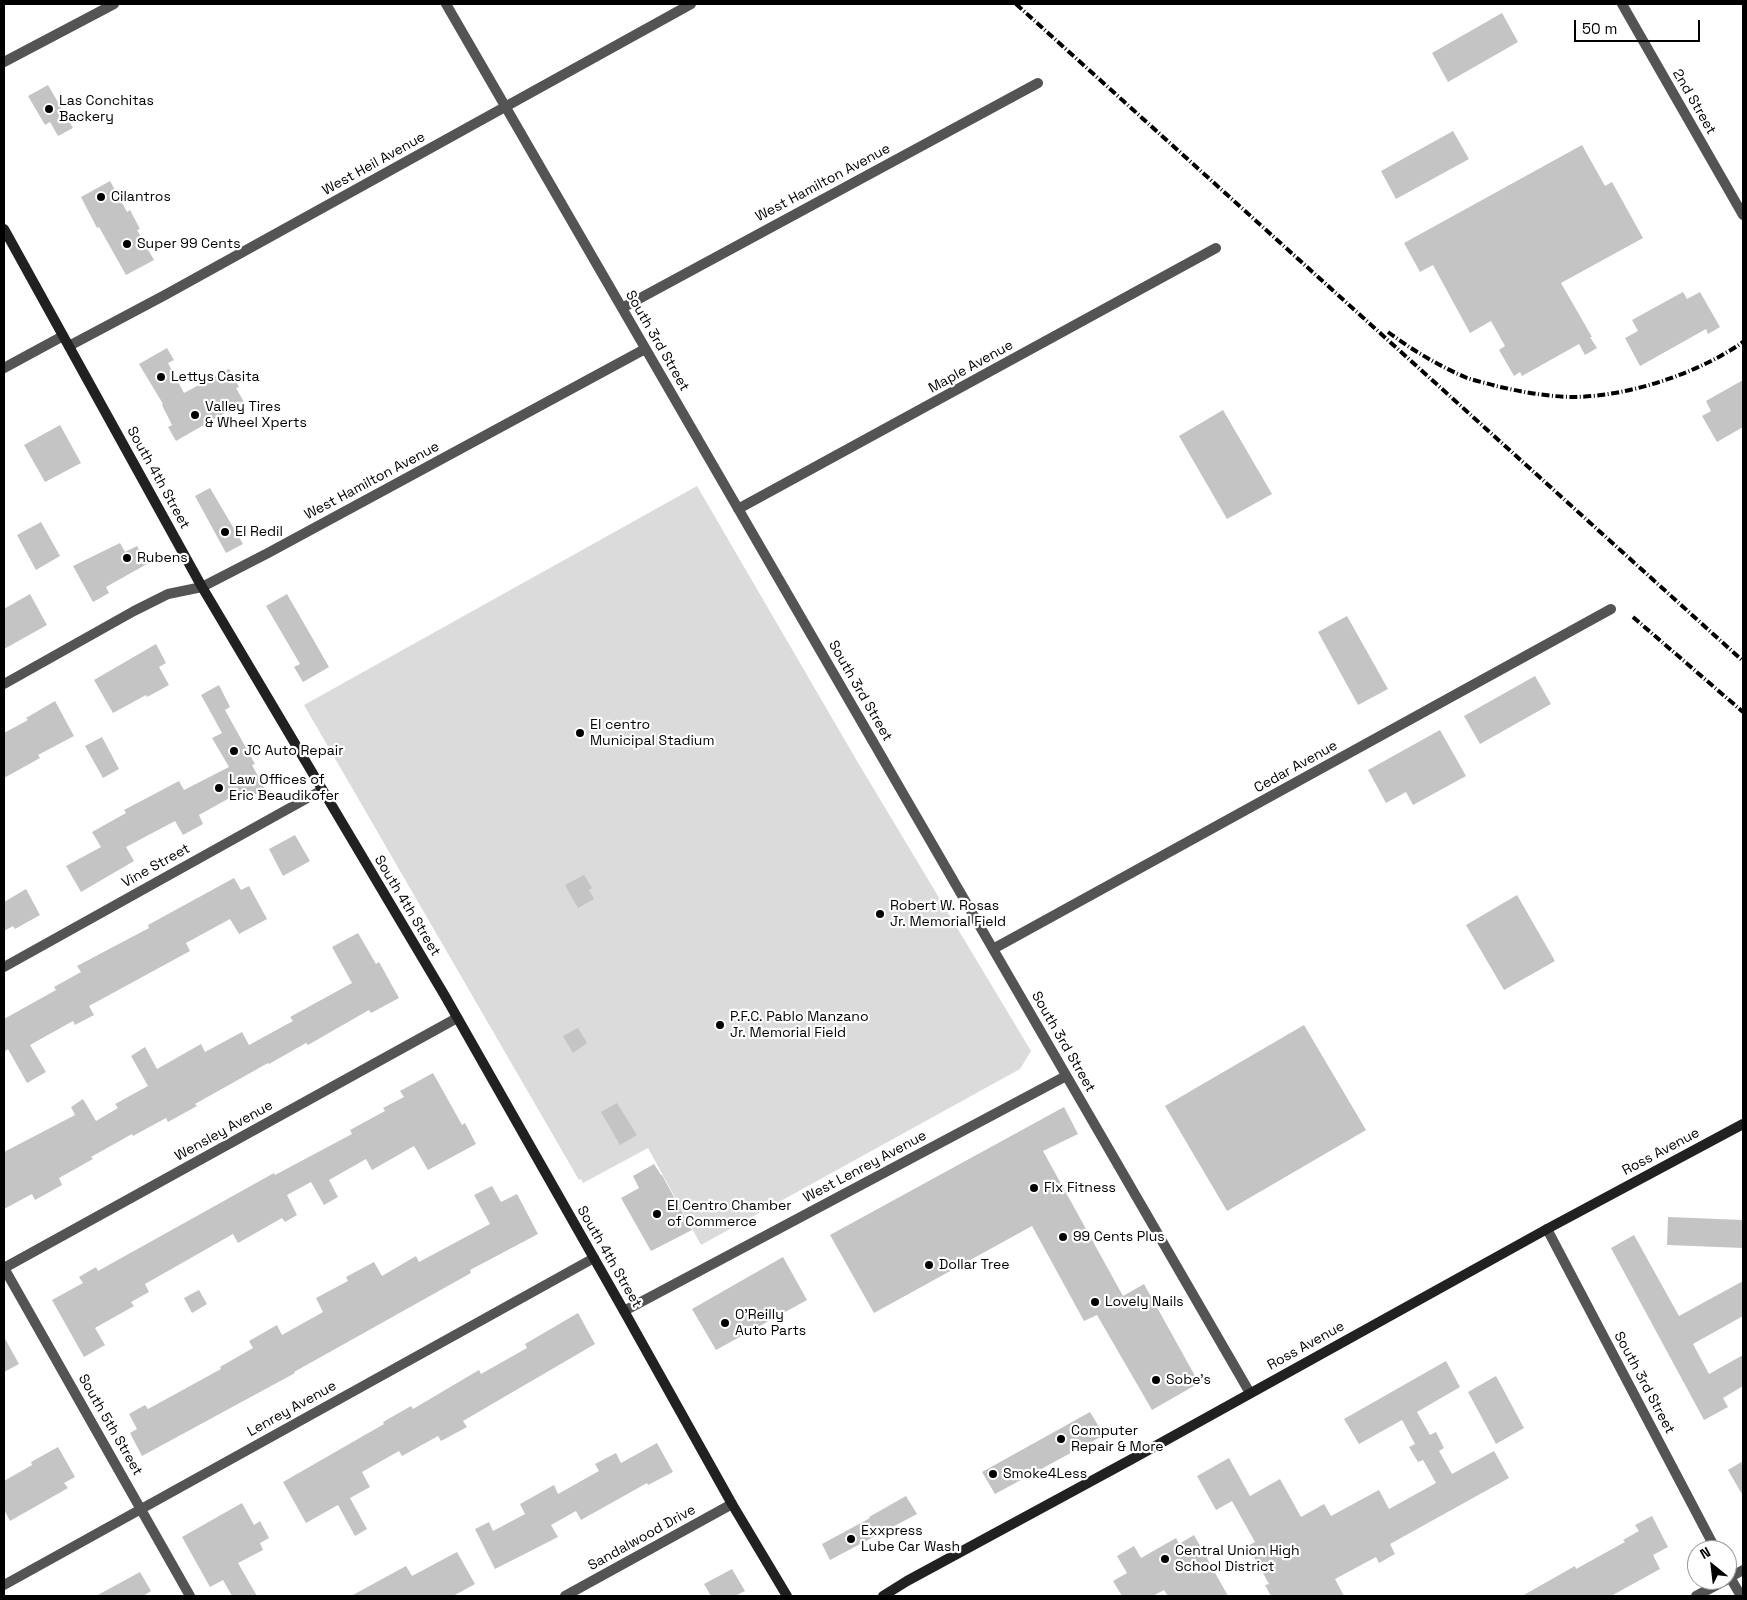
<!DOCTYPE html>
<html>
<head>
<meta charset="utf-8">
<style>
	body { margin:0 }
	#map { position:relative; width:1747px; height:1600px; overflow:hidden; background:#fff; font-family:"Space Grotesk",sans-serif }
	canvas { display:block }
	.frame { position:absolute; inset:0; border:5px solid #000; pointer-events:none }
	.north { position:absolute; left:1687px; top:1540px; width:50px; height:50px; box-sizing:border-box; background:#fff; border:1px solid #999; border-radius:50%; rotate:331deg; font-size:14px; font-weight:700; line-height:20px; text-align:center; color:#000 }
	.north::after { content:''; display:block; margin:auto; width:18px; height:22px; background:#000; clip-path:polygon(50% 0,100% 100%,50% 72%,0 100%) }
	.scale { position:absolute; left:1574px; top:20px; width:126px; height:22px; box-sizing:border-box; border:2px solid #000; border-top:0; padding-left:6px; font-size:15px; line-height:18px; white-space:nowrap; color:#000; -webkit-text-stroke:4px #fff; paint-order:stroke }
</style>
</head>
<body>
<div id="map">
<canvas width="1747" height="1600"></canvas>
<div class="frame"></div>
<div class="north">N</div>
<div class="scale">50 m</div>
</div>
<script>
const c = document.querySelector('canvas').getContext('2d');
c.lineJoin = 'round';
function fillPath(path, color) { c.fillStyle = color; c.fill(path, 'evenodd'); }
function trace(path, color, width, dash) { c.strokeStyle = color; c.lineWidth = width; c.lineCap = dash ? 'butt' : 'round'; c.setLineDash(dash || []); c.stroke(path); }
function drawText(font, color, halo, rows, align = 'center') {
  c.font = font + ' "Space Grotesk",sans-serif'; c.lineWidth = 4.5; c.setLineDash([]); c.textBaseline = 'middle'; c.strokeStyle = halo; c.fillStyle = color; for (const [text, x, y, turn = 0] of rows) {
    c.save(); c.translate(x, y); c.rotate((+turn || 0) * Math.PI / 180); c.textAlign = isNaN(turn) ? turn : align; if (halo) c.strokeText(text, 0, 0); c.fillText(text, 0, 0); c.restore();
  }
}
fillPath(new Path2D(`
	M697,486L857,761L1031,1051L1020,1069L701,1245L648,1148L583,1183L581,1179L579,1180L304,705Z`), '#dbdbdb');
fillPath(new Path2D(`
	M1502,13L1518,42L1448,82L1432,53Z
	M48,85L73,128L58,136L50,122L45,125L28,96Z
	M1453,131L1469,159L1396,199L1381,171Z
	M1582,145L1605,186L1612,182L1643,238L1561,283L1592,337H1590L1597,348L1585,355L1579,344L1522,376L1520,372L1514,376L1499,350L1505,346L1491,321L1470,333L1433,265L1420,272L1404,243Z
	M110,181L127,212L130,210L140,229L137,230L154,260L126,275L99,227L97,228L81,197Z
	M1683,292L1687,299L1700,292L1720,327L1708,334L1706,329L1640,366L1625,338L1638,331L1632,320Z
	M167,348L174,360L168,363L184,393L229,369L239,387L236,388L244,402L176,441L168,427L172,425L162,405L163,404L139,364Z
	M1743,380V427L1717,442L1702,416L1711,411L1706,401Z
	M1223,410L1272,494L1227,519L1179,436Z
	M60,425L81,463L45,482L24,445Z
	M210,488L243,544L226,553L195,496Z
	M41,522L60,556L36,570L17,535Z
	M120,543L125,552L137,546L147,564L106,587L109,593L93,602L73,566Z
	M30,594L47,625L4,649V609Z
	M287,594L329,667L303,682L294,667L300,664L266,606Z
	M1347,616L1388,689L1358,705L1318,632Z
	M156,644L166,663L159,667L169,685L147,697L146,695L113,713L94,680Z
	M1535,676L1551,704L1480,744L1464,716Z
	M219,685L230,707L225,710L255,764L252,765L265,789L248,798L244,790L199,815L203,824L183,835L175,821L126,847L134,861L81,892L66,866L101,847L92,832L126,813L124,810L179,781L184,790L229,767L212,738L222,733L201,695Z
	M55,701L74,736L38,755L40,758L4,778V733L28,720L26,718Z
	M1440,730L1466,776L1413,805L1406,792L1386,803L1368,770Z
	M102,737L119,769L103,778L85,746Z
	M295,835L310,861L283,876L269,849Z
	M584,875L592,888L589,890L594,899L578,908L565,885Z
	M234,878L241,890L249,886L267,919L239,934L230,919L186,943L190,951L89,1006L94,1015L75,1025L73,1021L30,1045L46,1072L27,1083L8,1049L4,1052V1019L56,990L54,987L81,972L77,966L149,928L148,925Z
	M26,889L40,915L15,929L13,926L4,931V902Z
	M1517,895L1555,961L1504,990L1466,925Z
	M358,933L376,964L379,962L399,998L371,1013L369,1010L308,1045L306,1043L269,1064L268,1063L195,1104L197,1106L168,1122L166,1118L133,1136L132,1134L91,1157L93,1159L59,1178L62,1185L35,1200L32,1194L4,1209V1152L75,1115L71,1107L83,1099L96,1121L118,1108L115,1104L148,1086L131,1056L145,1047L157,1069L201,1044L205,1052L242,1032L249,1045L293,1021L290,1017L352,983L332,947Z
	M1304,1025L1366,1130L1227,1211L1165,1106Z
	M578,1028L587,1043L573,1053L563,1036Z
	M433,1073L462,1125L465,1123L476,1144L428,1170L414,1146L372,1170L366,1159L329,1180L338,1197L324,1205L311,1182L287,1195L297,1215L285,1222L282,1218L238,1243L233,1234L145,1284L149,1292L131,1302L134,1306L95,1328L105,1345L84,1357L52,1300L83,1283L79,1277L96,1267L98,1271L274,1173L275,1175L352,1134L350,1130L385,1111L383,1108L404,1097L400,1091Z
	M617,1103L637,1135L620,1145L601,1112Z
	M1064,1107L1078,1134L1043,1151L1123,1296L1144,1284L1199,1383L1152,1410L1097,1315L1084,1321L1032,1226L874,1313L830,1235Z
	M654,1164L661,1175H662L692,1230L651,1251L621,1198L639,1188L633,1176Z
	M492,1186L501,1202L517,1194L538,1234L470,1270L471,1273L294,1372L295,1373L142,1456L130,1433L137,1429L129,1414L145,1405L148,1409L221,1369L220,1367L253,1348L249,1341L277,1325L282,1335L323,1312L316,1298L348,1281L346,1277L374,1262L382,1276L416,1256L419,1262L490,1224L474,1195Z
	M1668,1217L1743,1220V1248L1667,1245Z
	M1634,1235L1679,1316L1743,1281V1316L1693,1344L1709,1374L1743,1355V1386L1723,1398L1728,1407L1704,1420L1611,1248Z
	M783,1257L807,1300L716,1350L692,1309Z
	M199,1290L207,1304L192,1313L184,1298Z
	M578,1313L595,1344L463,1421L467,1427L441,1441L438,1436L402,1456L399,1451L362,1472L370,1487L350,1498L367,1529L355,1536L338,1505L306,1523L283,1482L384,1424L383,1422L411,1406L413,1409L479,1370L481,1374L527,1348L525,1344Z
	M4,1337L19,1364L4,1372Z
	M1446,1361L1460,1387L1417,1412L1430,1435L1436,1432L1444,1448L1439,1451L1452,1474L1494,1451L1509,1478L1390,1544L1395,1554L1379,1563L1376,1557L1335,1579L1344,1596H1271L1265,1585L1269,1584L1248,1546L1255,1542L1232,1501L1216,1510L1197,1476L1229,1458L1250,1496L1280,1479L1301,1517L1324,1504L1331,1516L1379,1490L1389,1509L1436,1483L1423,1460L1418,1462L1409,1447L1415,1444L1402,1420L1359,1444L1344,1419Z
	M1496,1376L1524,1428L1496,1444L1468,1392Z
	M1090,1412L1104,1435L995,1494L982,1472Z
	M657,1443L673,1472L648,1485L647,1483L581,1520L576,1511L551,1525L558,1537L495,1569L475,1529L489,1522L493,1531L525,1514L520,1504L554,1485L558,1494L599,1471L595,1464L616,1453L621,1463Z
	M58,1447L75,1477L64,1483L68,1488L10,1521L4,1509V1481L32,1465L31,1462Z
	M1743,1461V1496L1728,1470Z
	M906,1496L917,1514L830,1560L822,1544L870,1518L869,1517Z
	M242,1503L254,1525L260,1521L269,1538L260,1543L263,1550L238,1563L257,1596H232L223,1580L210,1587L182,1537Z
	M1652,1516L1668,1547L1653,1555L1660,1569L1611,1596H1522L1575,1566L1576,1569L1625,1542L1623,1540L1639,1531L1635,1525Z
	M1194,1535L1228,1596H1168L1164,1590L1153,1596H1122L1113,1581L1127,1573L1117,1556L1134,1546L1141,1558L1176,1538L1179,1544Z
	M457,1552L475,1584L453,1596H351L406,1566L412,1576Z
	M732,1569L745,1591L735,1596H711L704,1584Z
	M140,1572L151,1591L143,1596H96Z`), '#c4c4c4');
trace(new Path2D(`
	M446,4L1250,1393
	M1622,4L1743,215
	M4,62L114,4
	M622,308L1038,83
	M69,346L165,295L691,4
	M4,368L63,336
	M738,509L1216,248
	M4,684L134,611L168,594L202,587L268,553L645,349
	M993,949L1611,609
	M4,967L322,790
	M1547,1229L1716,1550
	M624,1311L1066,1076
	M1727,1572L1741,1596
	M1727,1579L1743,1570
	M4,1585L594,1258
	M190,1596L4,1268L457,1018
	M565,1596L732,1504
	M1696,1596L1726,1580`), '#545454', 10);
trace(new Path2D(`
	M4,229L202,587L445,996L624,1311L732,1504L787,1596
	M883,1596L907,1581L1132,1459L1547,1229L1743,1124`), '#212121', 10);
trace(new Path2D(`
	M1016,4L1743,661
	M1388,332C1412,350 1439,366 1467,378C1476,381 1487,383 1496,386C1522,392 1549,397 1575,397C1630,396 1699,373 1743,342
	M1633,617L1743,712`), '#000', 4, [8, 2.5, 1, 2.5]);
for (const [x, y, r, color] of [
	[49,109,5,"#000"],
	[101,197,5,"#000"],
	[127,244,5,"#000"],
	[161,377,5,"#000"],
	[195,415,5,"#000"],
	[225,532,5,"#000"],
	[127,558,5,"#000"],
	[580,733,5,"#000"],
	[234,751,5,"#000"],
	[219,788,5,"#000"],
	[880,914,5,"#000"],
	[720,1025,5,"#000"],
	[1034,1188,5,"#000"],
	[657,1214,5,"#000"],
	[1063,1237,5,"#000"],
	[929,1265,5,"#000"],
	[1095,1302,5,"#000"],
	[725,1323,5,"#000"],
	[1156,1380,5,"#000"],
	[1061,1439,5,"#000"],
	[993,1474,5,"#000"],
	[851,1539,5,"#000"],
	[1165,1559,5,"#000"]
]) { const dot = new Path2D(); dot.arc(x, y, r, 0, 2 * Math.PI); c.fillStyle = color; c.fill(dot); trace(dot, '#fff', 2); }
drawText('14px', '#000', '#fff', [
	["Las Conchitas",59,101],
	["Backery",59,117],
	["Cilantros",111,197],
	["Super 99 Cents",137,244],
	["Lettys Casita",171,377],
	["Valley Tires",205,407],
	["& Wheel Xperts",205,423],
	["El Redil",235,532],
	["Rubens",137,558],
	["El centro",590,725],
	["Municipal Stadium",590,741],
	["JC Auto Repair",244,751],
	["Law Offices of",229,780],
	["Eric Beaudikofer",229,796],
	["Robert W. Rosas",890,906],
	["Jr. Memorial Field",890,922],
	["P.F.C. Pablo Manzano",730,1017],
	["Jr. Memorial Field",730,1033],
	["Flx Fitness",1044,1188],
	["El Centro Chamber",667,1206],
	["of Commerce",667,1222],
	["99 Cents Plus",1073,1237],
	["Dollar Tree",939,1265],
	["Lovely Nails",1105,1302],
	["O'Reilly",735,1315],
	["Auto Parts",735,1331],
	["Sobe's",1166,1380],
	["Computer",1071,1431],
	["Repair & More",1071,1447],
	["Smoke4Less",1003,1474],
	["Exxpress",861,1531],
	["Lube Car Wash",861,1547],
	["Central Union High",1175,1551],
	["School District",1175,1567]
], 'left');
drawText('14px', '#000', '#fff', [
	["2nd Street",1694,102,60],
	["West Heil Avenue",374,164,-29],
	["West Hamilton Avenue",823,183,-28],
	["South 3rd Street",657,341,60],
	["Maple Avenue",971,367,-29],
	["South 4th Street",158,478,61],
	["West Hamilton Avenue",372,481,-28],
	["South 3rd Street",860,691,60],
	["Cedar Avenue",1296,767,-29],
	["Vine Street",156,866,-29],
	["South 4th Street",407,906,59],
	["South 3rd Street",1063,1042,60],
	["Wensley Avenue",224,1131,-29],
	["Ross Avenue",1661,1152,-28],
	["West Lenrey Avenue",865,1167,-28],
	["South 4th Street",609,1257,60],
	["Ross Avenue",1306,1346,-29],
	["South 3rd Street",1644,1383,62],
	["Lenrey Avenue",292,1409,-29],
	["South 5th Street",110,1425,60],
	["Sandalwood Drive",642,1538,-29]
]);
</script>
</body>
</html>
